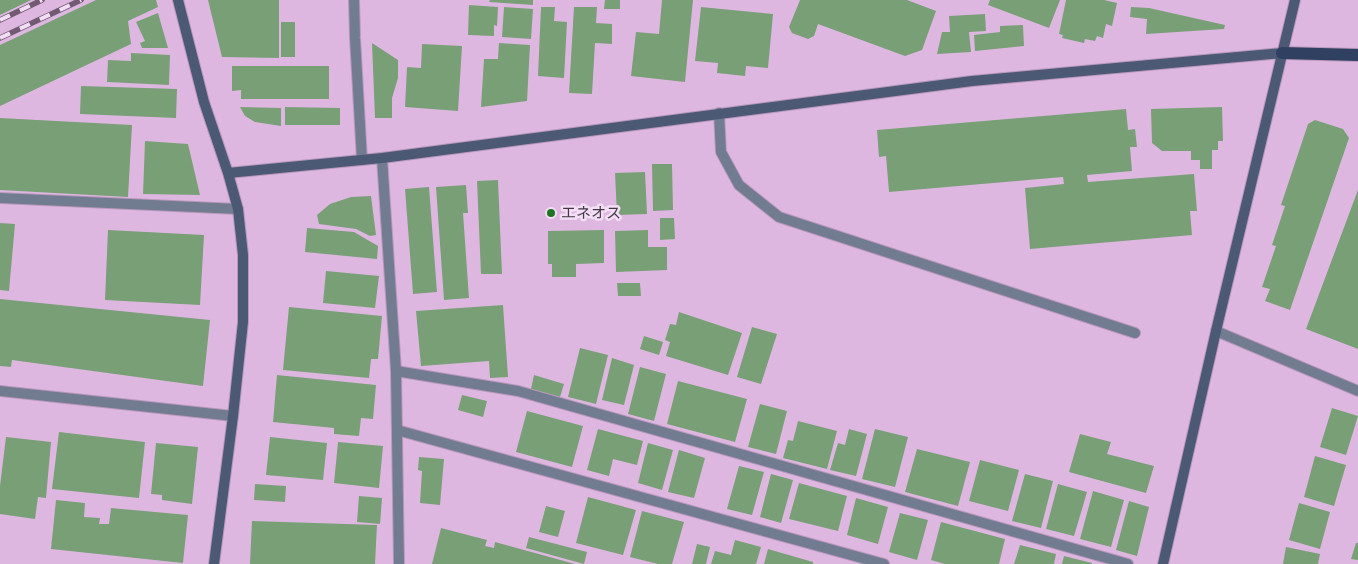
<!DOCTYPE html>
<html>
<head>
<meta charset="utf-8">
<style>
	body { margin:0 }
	canvas { display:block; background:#deb7e1 }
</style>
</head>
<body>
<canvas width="1358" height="564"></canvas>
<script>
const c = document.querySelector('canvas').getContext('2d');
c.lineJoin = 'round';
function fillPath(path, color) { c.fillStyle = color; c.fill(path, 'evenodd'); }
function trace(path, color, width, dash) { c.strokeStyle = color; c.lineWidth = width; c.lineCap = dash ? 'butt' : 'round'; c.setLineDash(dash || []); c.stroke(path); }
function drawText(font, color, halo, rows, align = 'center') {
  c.font = font + ' Mulish,"Noto Sans JP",sans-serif'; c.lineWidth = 5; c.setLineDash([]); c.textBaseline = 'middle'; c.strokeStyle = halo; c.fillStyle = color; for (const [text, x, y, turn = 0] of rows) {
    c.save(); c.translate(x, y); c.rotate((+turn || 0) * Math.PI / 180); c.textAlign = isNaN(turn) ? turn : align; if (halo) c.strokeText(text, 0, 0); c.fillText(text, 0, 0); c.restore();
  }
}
fillPath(new Path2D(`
	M0,0H31L0,15Z
	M96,0H156L158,7L128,21L131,44L0,106V45Z
	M208,0H279V58L222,57Z
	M490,0H533V5L489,2Z
	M605,0H620V9H604Z
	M662,0H693L685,82L631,76L636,32L659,34Z
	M800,0H907L936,11L922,50L905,56L818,24L814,36L808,39L792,33L789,27Z
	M990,0H1060L1049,28L988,5Z
	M1066,0H1104L1117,3L1112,26L1106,24L1103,38L1097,36L1095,41L1085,39L1084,43L1062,38L1063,35L1059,34Z
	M469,5L498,7L497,26L494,25V36L468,35Z
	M504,7L533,9L531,39L502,37Z
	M541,7H555L554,21L567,22L564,78L538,76Z
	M574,7H597L596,23L612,24V44L595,43L592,94L569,93Z
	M701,7L773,14L768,68L746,66L745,76L717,73L718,63L695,61Z
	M1131,7L1149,8L1225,25L1224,29L1146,34L1147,19L1130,17Z
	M158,13L168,48H142L140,43L145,41L136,22Z
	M985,14L986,31L969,32L971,52L937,54L942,32H950L949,16Z
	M281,22H295V57H281Z
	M1023,25L1024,46L975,51L974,35L1000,32V26Z
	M372,43L398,60V78L392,98V118H375Z
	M499,43L530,45L527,101L481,107L484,59H498Z
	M422,44L462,46L458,111L405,107L407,67L421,68Z
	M131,53L170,55L169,85L107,82L108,60L131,61Z
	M232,66H329V99H241V90L232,91Z
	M81,86L177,89L176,118L80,114Z
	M240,107L281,108V126L255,122L245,116Z
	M285,107L340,108V125H285Z
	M1222,107L1223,141H1218V150H1212V169H1200V160H1191V151H1162L1152,143L1151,109Z
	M1126,109L1128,130L1135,129L1137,147H1130L1132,171L1087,175L1088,182L1194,174L1197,211H1190L1192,235L1030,249L1025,188L1064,184L1063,177L889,192L886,156L879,157L877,130Z
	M0,118L132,125L128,197L0,190Z
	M1315,120L1343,129L1349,138L1290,310L1265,301L1270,289L1262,287L1276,246L1272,245L1285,206L1281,205L1308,124Z
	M145,141L188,144L200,195L143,194Z
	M652,164H672L673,210L653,211Z
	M645,172L647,214L617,215L615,173Z
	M498,180L502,274H481L477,181Z
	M466,185L468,213H463L469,298L444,300L436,187Z
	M429,187L437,292L413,294L405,189Z
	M1358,190V349L1306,329Z
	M371,196L376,235L370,236L356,229L319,224L317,215L330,204L351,197Z
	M660,218H674L675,239L660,240Z
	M0,223L15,224L9,291L0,290Z
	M307,228L354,232L378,246L377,259L305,252Z
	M108,230L204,235L200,305L105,300Z
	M604,230V263L576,264V277H552V264H548V231Z
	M648,230V247H667V270L616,272L615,231Z
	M326,271L379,276L375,308L323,303Z
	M617,283H640L641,296H618Z
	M0,299L210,320L203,386L12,360L11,367L0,366Z
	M503,305L508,377L490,378L489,361L421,366L416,311Z
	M289,307L382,316L378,359H371L369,378L283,370Z
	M679,312L742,333L728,375L666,356L670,342L665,340L670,324L676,325Z
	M752,327L777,334L761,384L737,377Z
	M644,336L663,342L659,355L640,349Z
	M580,348L608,355L596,404L568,397Z
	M612,358L634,365L624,405L602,400Z
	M640,367L666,374L654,421L628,414Z
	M277,375L376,385L373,419L361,418L359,436L334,434V428L273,422Z
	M534,375L564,384L560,397L531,389Z
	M678,381L747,399L735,442L667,424Z
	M462,395L487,401L483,417L458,410Z
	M760,404L787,411L776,454L748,447Z
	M1332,408L1358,416L1346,455L1320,447Z
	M527,411L583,426L572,467L516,452Z
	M798,421L837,431L827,469L783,458L788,440L793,441Z
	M598,429L643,441L637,465L613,459L609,476L587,470Z
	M849,429L867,434L856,476L830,470L838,443L845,445Z
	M875,429L908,437L895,487L862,479Z
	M59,432L145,442L139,498L52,489Z
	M1080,434L1111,442L1107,454L1154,466L1146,493L1069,472Z
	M6,437L51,442L46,498L38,497L35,519L0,514V486Z
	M270,437L327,443L323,480L266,475Z
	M338,442L383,446L379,488L334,483Z
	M156,443L198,447L192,504L162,500V495L151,494Z
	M648,443L673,450L662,490L638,483Z
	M917,449L970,462L958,506L905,492Z
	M679,450L705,458L694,498L668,492Z
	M1315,456L1346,465L1334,506L1304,497Z
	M419,457L444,459L440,505L420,503L422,471L418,470Z
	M980,460L1019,470L1008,511L969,501Z
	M739,466L764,472L752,515L727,509Z
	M771,474L793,480L781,523L760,517Z
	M1025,474L1053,481L1041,528L1012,521Z
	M799,483L847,496L838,531L789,519Z
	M255,484L286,486L285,502L254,500Z
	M1058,484L1087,492L1074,536L1046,529Z
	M1093,491L1124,500L1111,547L1080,539Z
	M359,496L382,498L380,524L357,522Z
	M588,497L636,510L623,555L576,543Z
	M856,498L888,507L878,544L847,535Z
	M56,500L85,503L84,517L100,518L99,524H109L111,508L188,515L183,563L51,549Z
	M1129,501L1149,507L1137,556L1116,550Z
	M1299,503L1330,512L1320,549L1289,540Z
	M546,506L565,511L558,537L539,532Z
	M642,511L684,522L672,564H658L630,557Z
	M900,513L928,520L917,560L889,552Z
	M252,521L377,525L375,564H250Z
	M941,522L1005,539L999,564H945L931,560Z
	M441,528L487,540L485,546L494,548L495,542L575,564H432Z
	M529,537L587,552L584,564L526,548Z
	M735,540L761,547L756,564H711L715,551L731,555Z
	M1356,543H1358V560L1351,559Z
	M697,544L710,547L706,564H692Z
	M1020,545L1056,554L1054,564H1014Z
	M1286,547L1320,554L1318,564H1283Z
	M768,549L813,562V564H764Z
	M1064,556L1092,563V564H1062Z`), '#799f77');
const lane = new Path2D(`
	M719,113L721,152L739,185L779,217L1135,333
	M396,371L518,391L1128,564
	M397,430L884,564`);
const street = new Path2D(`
	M354,0L355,38L362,160
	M382,158L396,371L399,564
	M0,198L238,209
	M1216,331L1358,391
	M0,391L233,416`);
const secondary = new Path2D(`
	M178,0L204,102L228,173L238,209L243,255V322L233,416L214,564
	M228,173L382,158L972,81L1282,53
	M1163,564L1216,331L1295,0`);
const primary = new Path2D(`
	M1282,53L1358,55`);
trace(lane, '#b998bc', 12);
trace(street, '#b998bc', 12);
trace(secondary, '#b998bc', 12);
trace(primary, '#b998bc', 14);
trace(lane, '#727c90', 10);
trace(street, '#727c90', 10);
trace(secondary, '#4b5975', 10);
trace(primary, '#304061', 12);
const rail = new Path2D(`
	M0,20L42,0
	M0,38L81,0`);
trace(rail, '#715a72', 5.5);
trace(rail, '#f3dff5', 4, [11]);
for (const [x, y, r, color] of [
	[551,213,5,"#1d7522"]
]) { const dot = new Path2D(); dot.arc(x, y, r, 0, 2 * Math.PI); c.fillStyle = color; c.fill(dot); trace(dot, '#f3dff5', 2); }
drawText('15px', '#453546', '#f3dff5', [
	["エネオス",561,213]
], 'left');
</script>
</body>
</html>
